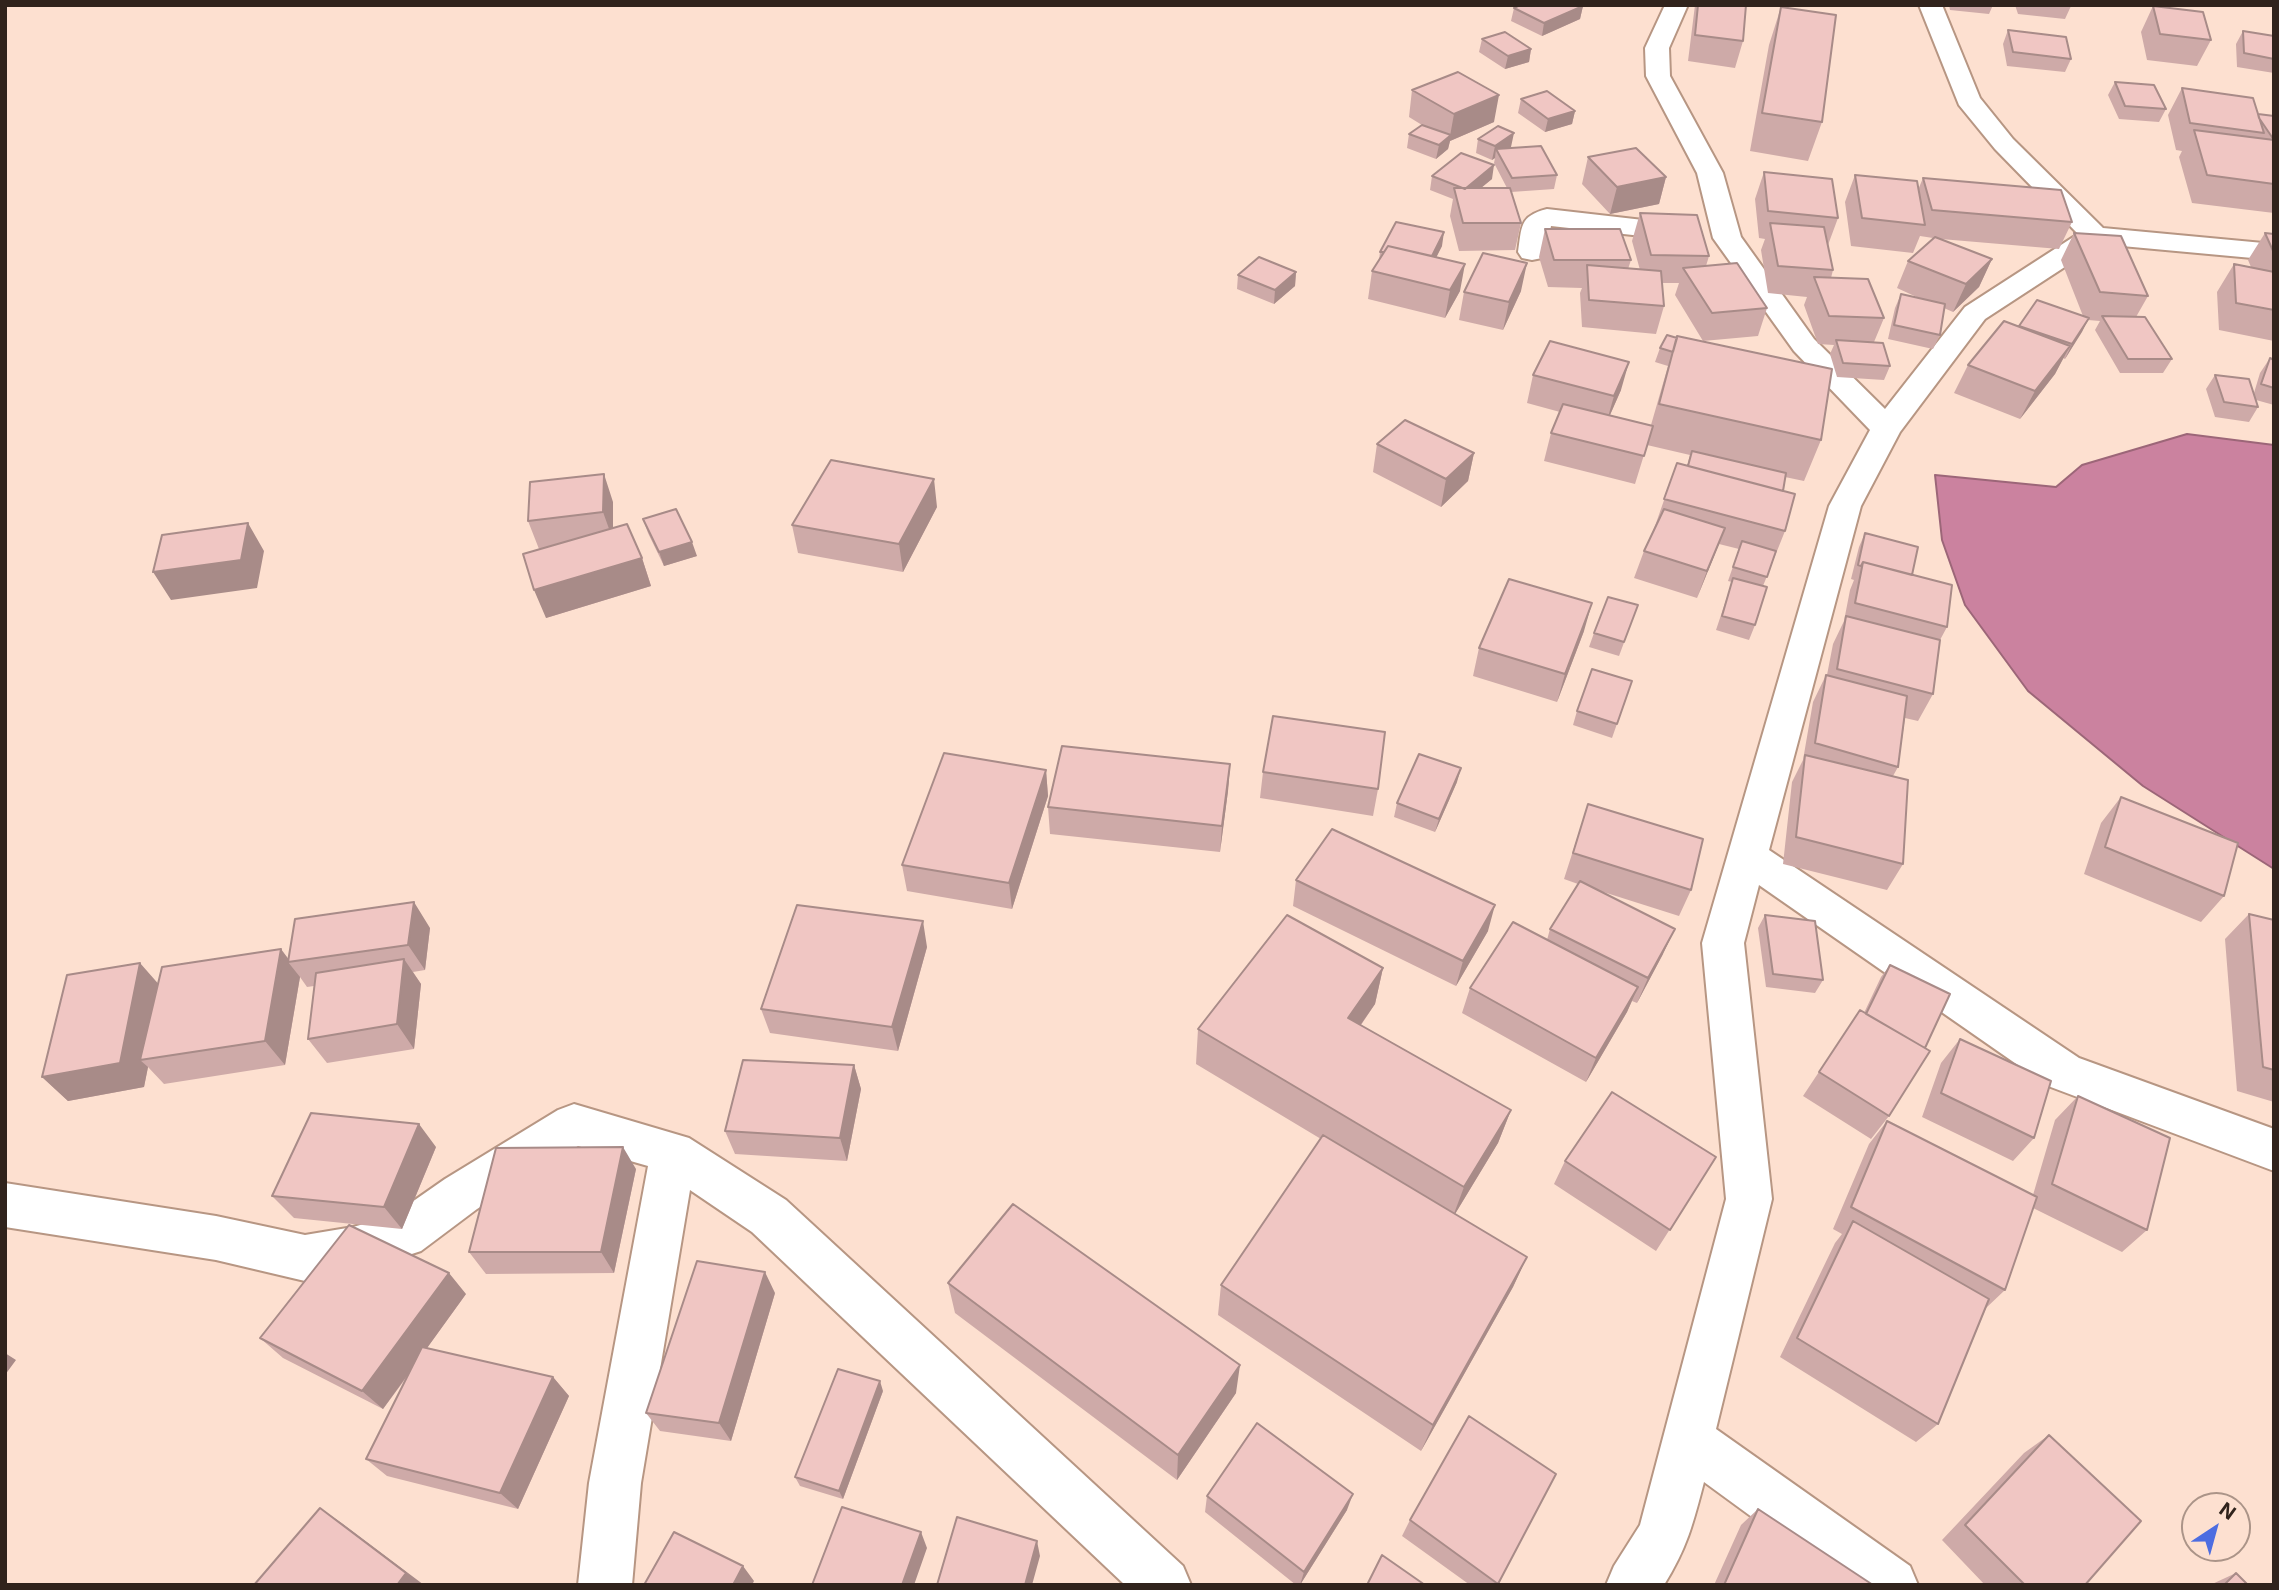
<!DOCTYPE html>
<html>
<head>
<meta charset="utf-8">
<style>
	body { margin:0 }
	#map { position:relative; width:2279px; height:1590px; overflow:hidden; background:#fde0d0; font-family:Inter,sans-serif }
	canvas { display:block }
	.frame { position:absolute; inset:0; border:7px solid #30231c; pointer-events:none }
	.north { position:absolute; left:2181px; top:1492px; width:70px; height:70px; box-sizing:border-box; background:#fde0d0; border:2px solid #ab9488; border-radius:50%; rotate:36deg; font-size:19px; font-weight:700; line-height:28px; text-align:center; color:#30231c }
	.north::after { content:''; display:block; margin:auto; width:24px; height:32px; background:#4d6de1; clip-path:polygon(50% 0,100% 100%,50% 72%,0 100%) }
</style>
</head>
<body>
<div id="map">
<canvas width="2279" height="1590"></canvas>
<div class="frame"></div>
<div class="north">N</div>
</div>
<script>
const c = document.querySelector('canvas').getContext('2d');
c.lineJoin = 'round';
function fillPath(path, color) { c.fillStyle = color; c.fill(path, 'evenodd'); }
function trace(path, color, width, dash) { c.strokeStyle = color; c.lineWidth = width; c.lineCap = dash ? 'butt' : 'round'; c.setLineDash(dash || []); c.stroke(path); }
const water = new Path2D(`
	M2187,434L2274,445V869L2143,786L2028,691L1965,605L1942,540L1935,475L2056,487L2082,465Z`);
fillPath(water, '#cb829f');
trace(water, '#9c6678', 2);
const minor = new Path2D(`
	M1665,5L1687,7L1669,48L1670,76L1723,173L1741,237L1814,339L1885,409L1965,307L2078,234L1995,149L1959,105L1919,5H1942L1980,98L2013,139L2103,228L2274,244V260L2100,244L1985,319L1900,432L1861,506L1769,850L2079,1058L2274,1129V1171L2048,1086L1759,885L1744,943L1772,1199L1716,1429L1910,1566L1918,1585H1845L1704,1482C1693,1524 1687,1548 1664,1585H1606L1614,1566L1640,1525L1726,1199L1702,943L1829,506L1870,430L1794,351L1713,238L1697,173L1646,76L1645,48Z
	M1547,209L1687,225L1697,227L1701,233L1697,239L1687,241L1551,226L1546,252L1542,258L1532,260L1522,258L1518,252C1522,227 1519,216 1547,209Z
	M574,1104L689,1138L786,1200L1183,1566L1191,1585H1125L752,1232L690,1190L641,1483L632,1585H578L589,1483L648,1166L578,1146L477,1209L421,1251L353,1273L305,1281L216,1260L5,1227V1183L216,1216L305,1235L353,1227L392,1216L445,1179L558,1110Z`);
trace(minor, '#b79683', 4);
fillPath(minor, '#fff');
fillPath(new Path2D(`
	M1695,5H1746L1743,41L1735,68L1688,61Z
	M1949,5H1993L1989,14L1950,10Z
	M2015,5H2071V6L2065,19L2018,14Z
	M1583,6L1580,19L1542,36L1511,21L1514,8Z
	M2153,6L2211,40L2197,66L2147,60L2141,32Z
	M1781,7L1822,122L1808,161L1750,151L1769,45Z
	M2008,30L2071,59L2065,72L2007,66L2003,44Z
	M2243,31L2274,36V73L2237,67L2236,44Z
	M1482,39L1531,49L1529,62L1505,69L1479,52Z
	M2115,82L2166,109L2159,122L2119,119L2108,95Z
	M2182,88L2258,114L2274,116V213L2192,203L2179,157L2182,151L2176,150L2168,115Z
	M1412,90L1494,122L1450,141L1448,149L1436,159L1407,148L1409,134L1422,125L1409,117Z
	M1521,99L1575,111L1572,124L1545,132L1518,113Z
	M1478,139L1511,147L1510,148L1557,175L1554,189L1511,192L1521,223L1515,250L1459,251L1450,216L1453,199L1430,190L1432,176L1492,179L1480,188H1507L1494,163L1495,158L1492,160L1476,153Z
	M1588,157L1666,177L1659,204L1610,214L1582,184Z
	M1764,172L1838,218L1828,245L1833,270L1831,278L1884,318L1874,342L1890,366L1884,380L1837,377L1830,354L1834,345L1818,344L1804,305L1807,297L1768,293L1761,250L1765,239L1759,238L1755,199Z
	M1855,175L1918,190L1923,178L2072,222L2059,249L1941,239L1992,259L1979,287L1953,312L1944,308L1940,335L1933,349L1888,339L1895,308L1901,294L1921,299L1897,288L1908,261L1933,238L1920,236L1913,253L1851,246L1845,202Z
	M1640,213L1709,256L1706,266L1767,308L1758,336L1703,341L1675,295L1679,283H1662L1664,306L1656,334L1582,327L1580,293L1582,288L1548,287L1539,257L1545,229L1631,260L1628,269L1640,270L1632,241Z
	M2074,233L2148,296L2136,317L2172,359L2163,373H2120L2095,330L2100,321L2088,320L2065,359L2063,358L2055,374L2020,419L1954,393L1968,365L2019,326L2083,316L2061,260Z
	M2265,233L2274,234V341L2219,330L2217,292L2234,264L2251,267L2248,260Z
	M1442,246L1436,257L1460,291L1445,318L1368,299L1372,271L1379,260L1380,252Z
	M1296,272L1295,286L1274,304L1237,289L1238,275Z
	M1521,291L1503,330L1459,320L1464,292Z
	M1667,335L1821,440L1804,481L1785,477L1783,491L1785,531L1763,586L1755,625L1749,640L1716,630L1732,582L1728,581L1739,549L1719,544L1697,598L1634,578L1644,551L1655,526L1677,463L1687,466L1690,455L1647,445L1635,484L1544,461L1551,433L1560,412L1527,403L1533,375L1621,390L1610,415L1651,425L1668,366L1655,362L1660,348Z
	M2270,358L2274,360V405L2256,400L2258,407L2249,422L2215,417L2206,389L2215,375L2254,393L2260,373Z
	M1377,444L1474,453L1468,481L1441,507L1373,472Z
	M613,502V528L642,558L651,586L546,618L543,548L539,549L528,521Z
	M937,507L903,572L798,553L792,525Z
	M643,519L697,556L664,566L648,533Z
	M1865,533L1912,575L1947,627L1940,640L1933,694L1918,721L1905,718L1898,767L1893,776L1903,864L1887,890L1783,864L1792,782L1803,760L1813,702L1826,675H1827L1833,644L1844,621L1850,590L1854,580L1851,579L1859,547Z
	M1638,605L1619,656L1589,647L1594,633Z
	M1584,631L1557,702L1473,676L1479,648Z
	M1632,681L1612,738L1573,725L1577,711Z
	M1230,764L1228,791L1220,852L1050,834L1048,807Z
	M1046,770L1048,796L1012,909L907,891L902,865Z
	M1263,772L1378,789L1373,816L1260,798Z
	M1457,782L1435,832L1394,817L1397,803Z
	M2121,797L2224,896L2201,922L2084,874L2101,823Z
	M1588,804L1691,890L1679,916L1597,890L1663,954L1637,1003L1632,1001L1627,1012L1586,1082L1462,1013L1470,988L1547,940L1550,929L1578,884L1564,879Z
	M1296,880L1488,931L1456,986L1293,906Z
	M2249,914L2274,920V1102L2237,1091L2225,939Z
	M1765,915L1823,980L1815,993L1766,987L1758,928Z
	M430,928L425,970L413,972L421,984L414,1049L327,1063L308,1039L314,986L307,987L300,977L285,1065L164,1084L148,1067L144,1087L68,1101L42,1077L158,983L288,959Z
	M927,947L898,1051L770,1033L761,1009Z
	M1890,965L1889,1116L1871,1139L1803,1096L1860,1010L1864,1013L1881,977Z
	M1383,968L1375,1004L1361,1025L1511,1110L1498,1143L1455,1214L1527,1257L1513,1287L1421,1451L1218,1315L1221,1285L1321,1139L1196,1064L1198,1029Z
	M1960,1039L2034,1138L2013,1161L1922,1117L1941,1063Z
	M854,1065L861,1089L847,1161L735,1154L725,1131Z
	M2078,1096L2147,1230L2122,1252L2033,1208L2005,1290L1986,1308L1938,1424L1916,1442L1780,1357L1835,1243L1842,1234L1833,1229L1869,1144L1887,1121L2033,1195L2055,1120Z
	M436,1147L402,1229L294,1218L272,1196Z
	M1716,1157L1656,1251L1554,1184L1565,1161Z
	M636,1169L614,1273L486,1274L469,1252Z
	M948,1283L1236,1393L1177,1480L955,1313Z
	M775,1293L731,1441L660,1431L646,1413Z
	M466,1294L427,1348L553,1377L569,1396L518,1509L387,1476L366,1459L409,1374L383,1409L283,1358L260,1338Z
	M883,1391L843,1499L800,1486L795,1477Z
	M2049,1435L2085,1585H1985L1942,1540L2024,1453Z
	M1556,1474L1498,1585H1470L1402,1536L1410,1520Z
	M1207,1496L1347,1510L1300,1585H1296L1205,1512Z
	M1758,1509L1873,1585H1714L1741,1525Z
	M2236,1573L2248,1585H2210Z`), '#ceaaa8');
fillPath(new Path2D(`
	M1583,6L1580,19L1542,36L1544,23Z
	M1531,49L1529,62L1505,69L1508,56Z
	M1499,95L1494,122L1450,141L1448,149L1436,159L1439,145L1450,136L1454,114Z
	M1575,111L1572,124L1545,132L1548,119Z
	M1514,133L1511,147L1500,155L1496,149L1495,158L1492,160L1495,146Z
	M1494,165L1492,179L1463,203L1465,189Z
	M1666,177L1659,204L1610,214L1617,187Z
	M1444,232L1442,246L1427,276L1429,262Z
	M1992,259L1979,287L1953,312L1966,284Z
	M1527,263L1521,291L1503,330L1509,302Z
	M1465,264L1460,291L1445,318L1450,290Z
	M1296,272L1295,286L1274,304L1275,290Z
	M2089,318L2082,332L2065,359L2072,344Z
	M2070,346L2055,374L2020,419L2035,391Z
	M1629,362L1621,390L1606,424L1614,396Z
	M1474,453L1468,481L1441,507L1446,479Z
	M604,474L613,502V540L603,512Z
	M934,479L937,507L903,572L899,544Z
	M248,523L264,551L257,588L171,600L153,572Z
	M1725,528L1714,556L1697,598L1707,571Z
	M692,542L697,556L664,566L659,552Z
	M642,558L651,586L546,618L534,590Z
	M1592,603L1584,631L1557,702L1565,674Z
	M1230,764L1228,791L1220,852L1222,826Z
	M1461,768L1457,782L1435,832L1439,819Z
	M1046,770L1048,796L1012,909L1009,883Z
	M414,902L430,928L425,970L408,945Z
	M1495,905L1488,931L1456,986L1463,961Z
	M923,921L927,947L898,1051L892,1027Z
	M1675,929L1663,954L1637,1003L1648,978Z
	M281,949L290,961L288,962L300,977L285,1065L265,1041Z
	M404,959L421,984L414,1049L397,1024Z
	M140,963L162,988L140,1060L148,1067L144,1087L68,1101L42,1077Z
	M1383,968L1375,1004L1341,1053L1348,1018Z
	M1638,987L1627,1012L1586,1082L1596,1058Z
	M854,1065L861,1089L847,1161L840,1138Z
	M1511,1110L1498,1143L1452,1219L1464,1187Z
	M419,1124L436,1147L402,1229L384,1207Z
	M623,1147L636,1169L614,1273L601,1252Z
	M1527,1257L1513,1287L1421,1451L1433,1425Z
	M765,1272L775,1293L731,1441L719,1423Z
	M449,1273L466,1294L383,1409L362,1391Z
	M5,1353L16,1360L5,1375Z
	M1240,1365L1236,1393L1177,1480L1178,1455Z
	M553,1377L569,1396L518,1509L500,1493Z
	M880,1381L883,1391L843,1499L839,1491Z
	M1353,1494L1347,1510L1300,1585L1304,1572Z
	M320,1508L343,1524L424,1585H397Z
	M921,1532L927,1548L914,1585H902Z
	M1037,1541L1040,1556L1032,1585H1025Z
	M743,1566L754,1581L752,1585H733Z`), '#a88b88');
const building = new Path2D(`
	M1520,5H1581L1583,6L1544,23L1514,8Z
	M1698,5H1746L1743,41L1695,35Z
	M2153,6L2203,12L2211,40L2160,34Z
	M1781,7L1836,15L1822,122L1762,113Z
	M2008,30L2066,37L2071,59L2013,52Z
	M2243,31L2274,36V59L2244,53Z
	M1505,32L1531,49L1508,56L1482,39Z
	M1458,72L1499,95L1454,114L1412,90Z
	M2115,82L2154,85L2166,109L2125,106Z
	M2182,88L2253,98L2264,133L2190,123Z
	M1547,91L1575,111L1548,119L1521,99Z
	M2258,114L2274,116V140L2259,118Z
	M1422,125L1451,135L1439,145L1409,134Z
	M1498,126L1514,133L1495,146L1478,139Z
	M2194,130L2274,140V184L2207,175Z
	M1541,146L1557,175L1512,178L1496,149Z
	M1636,148L1666,177L1617,187L1588,157Z
	M1461,153L1494,165L1465,189L1432,176Z
	M1764,172L1832,179L1838,218L1768,211Z
	M1855,175L1917,181L1925,225L1862,218Z
	M1923,178L2061,190L2072,222L1932,210Z
	M1454,188H1510L1521,223H1463Z
	M1640,213L1697,215L1709,256L1651,255Z
	M1396,222L1444,232L1432,256L1388,246L1384,252H1380Z
	M1770,223L1824,227L1833,270L1778,266Z
	M1545,229H1620L1631,260H1554Z
	M2074,233L2121,236L2148,296L2100,292Z
	M2265,233L2274,234V253Z
	M1935,237L1992,259L1966,284L1908,261Z
	M1388,246L1465,264L1450,290L1372,271Z
	M1483,253L1527,263L1509,302L1464,292Z
	M1259,257L1296,272L1275,290L1238,275Z
	M1737,263L1767,308L1712,313L1683,268Z
	M2234,264L2274,272V310L2236,303Z
	M1587,265L1661,271L1664,306L1589,300Z
	M1814,277L1868,279L1884,318L1829,316Z
	M1901,294L1945,304L1940,335L1894,325Z
	M2037,300L2089,318L2072,344L2019,326Z
	M2102,316L2145,317L2172,359H2128Z
	M2004,321L2070,346L2035,391L1968,365Z
	M1667,335L1677,338L1673,352L1660,348Z
	M1677,336L1832,369L1821,440L1659,404Z
	M1836,340L1883,343L1890,366L1843,363Z
	M1550,341L1629,362L1614,396L1533,375Z
	M2270,358L2274,360V388L2261,384Z
	M2215,375L2249,379L2258,407L2224,402Z
	M1563,404L1653,426L1644,456L1551,433Z
	M1405,420L1474,453L1446,479L1377,444Z
	M1692,451L1786,473L1783,491L1688,466Z
	M831,460L934,479L899,544L792,525Z
	M1677,463L1795,494L1785,531L1664,499Z
	M604,474L603,512L528,521L530,482Z
	M676,509L692,542L659,552L643,519Z
	M1664,509L1725,528L1707,571L1644,551Z
	M248,523L241,560L153,572L162,535Z
	M627,524L642,558L534,590L523,554Z
	M1865,533L1918,547L1912,575L1863,562L1861,566L1858,565Z
	M1742,541L1776,551L1767,577L1733,567Z
	M1863,562L1952,585L1947,627L1855,603Z
	M1733,578L1767,587L1755,625L1722,616Z
	M1509,579L1592,603L1565,674L1479,648Z
	M1608,597L1638,605L1624,642L1594,633Z
	M1846,616L1940,640L1933,694L1837,669Z
	M1592,669L1632,681L1617,724L1577,711Z
	M1826,675L1907,696L1898,767L1815,743Z
	M1273,716L1385,732L1378,789L1263,772Z
	M1062,746L1230,764L1222,826L1048,807Z
	M944,753L1046,770L1009,883L902,865Z
	M1419,754L1461,768L1439,819L1397,803Z
	M1805,755L1908,780L1903,864L1796,837Z
	M2121,797L2238,843L2224,896L2105,847Z
	M1588,804L1703,839L1691,890L1573,853Z
	M1332,829L1495,905L1463,961L1296,880Z
	M1580,881L1675,929L1648,978L1550,929Z
	M414,902L408,945L288,962L295,919Z
	M797,905L923,921L892,1027L761,1009Z
	M2249,914L2274,920V1070L2263,1067Z
	M1287,915L1383,968L1348,1018L1511,1110L1464,1187L1198,1029Z
	M1765,915L1815,921L1823,980L1773,974Z
	M1513,922L1638,987L1596,1058L1470,988Z
	M281,949L265,1041L140,1060L162,967Z
	M404,959L397,1024L308,1039L316,973Z
	M140,963L120,1063L42,1077L67,975Z
	M1890,965L1950,994L1925,1048L1866,1014Z
	M1860,1010L1930,1051L1889,1116L1819,1072Z
	M1960,1039L2051,1081L2034,1138L1941,1093Z
	M743,1060L854,1065L840,1138L725,1131Z
	M1612,1092L1716,1157L1670,1230L1565,1161Z
	M2078,1096L2170,1138L2147,1230L2052,1184Z
	M311,1113L419,1124L384,1207L272,1196Z
	M1887,1121L2037,1197L2005,1290L1851,1207Z
	M1323,1135L1527,1257L1433,1425L1221,1285Z
	M623,1147L601,1252H469L496,1148Z
	M1013,1204L1240,1365L1178,1455L948,1283Z
	M1853,1221L1989,1299L1938,1424L1797,1338Z
	M349,1225L449,1273L362,1391L260,1338Z
	M697,1261L765,1272L719,1423L646,1413Z
	M422,1347L553,1377L500,1493L366,1459Z
	M838,1369L880,1381L839,1491L795,1477Z
	M1469,1416L1556,1474L1498,1584L1410,1520Z
	M1257,1423L1353,1494L1304,1572L1207,1496Z
	M2049,1435L2141,1521L2085,1585H2025L1965,1525Z
	M842,1507L921,1532L902,1585H812Z
	M320,1508L406,1573L397,1585H254Z
	M1758,1509L1873,1585H1724Z
	M957,1517L1037,1541L1025,1585H937Z
	M674,1532L743,1566L733,1585H644Z
	M1382,1555L1425,1585H1367Z
	M2236,1573L2248,1585H2224Z`);
fillPath(building, '#f0c6c3');
trace(building, '#a88b88', 2);
</script>
</body>
</html>
